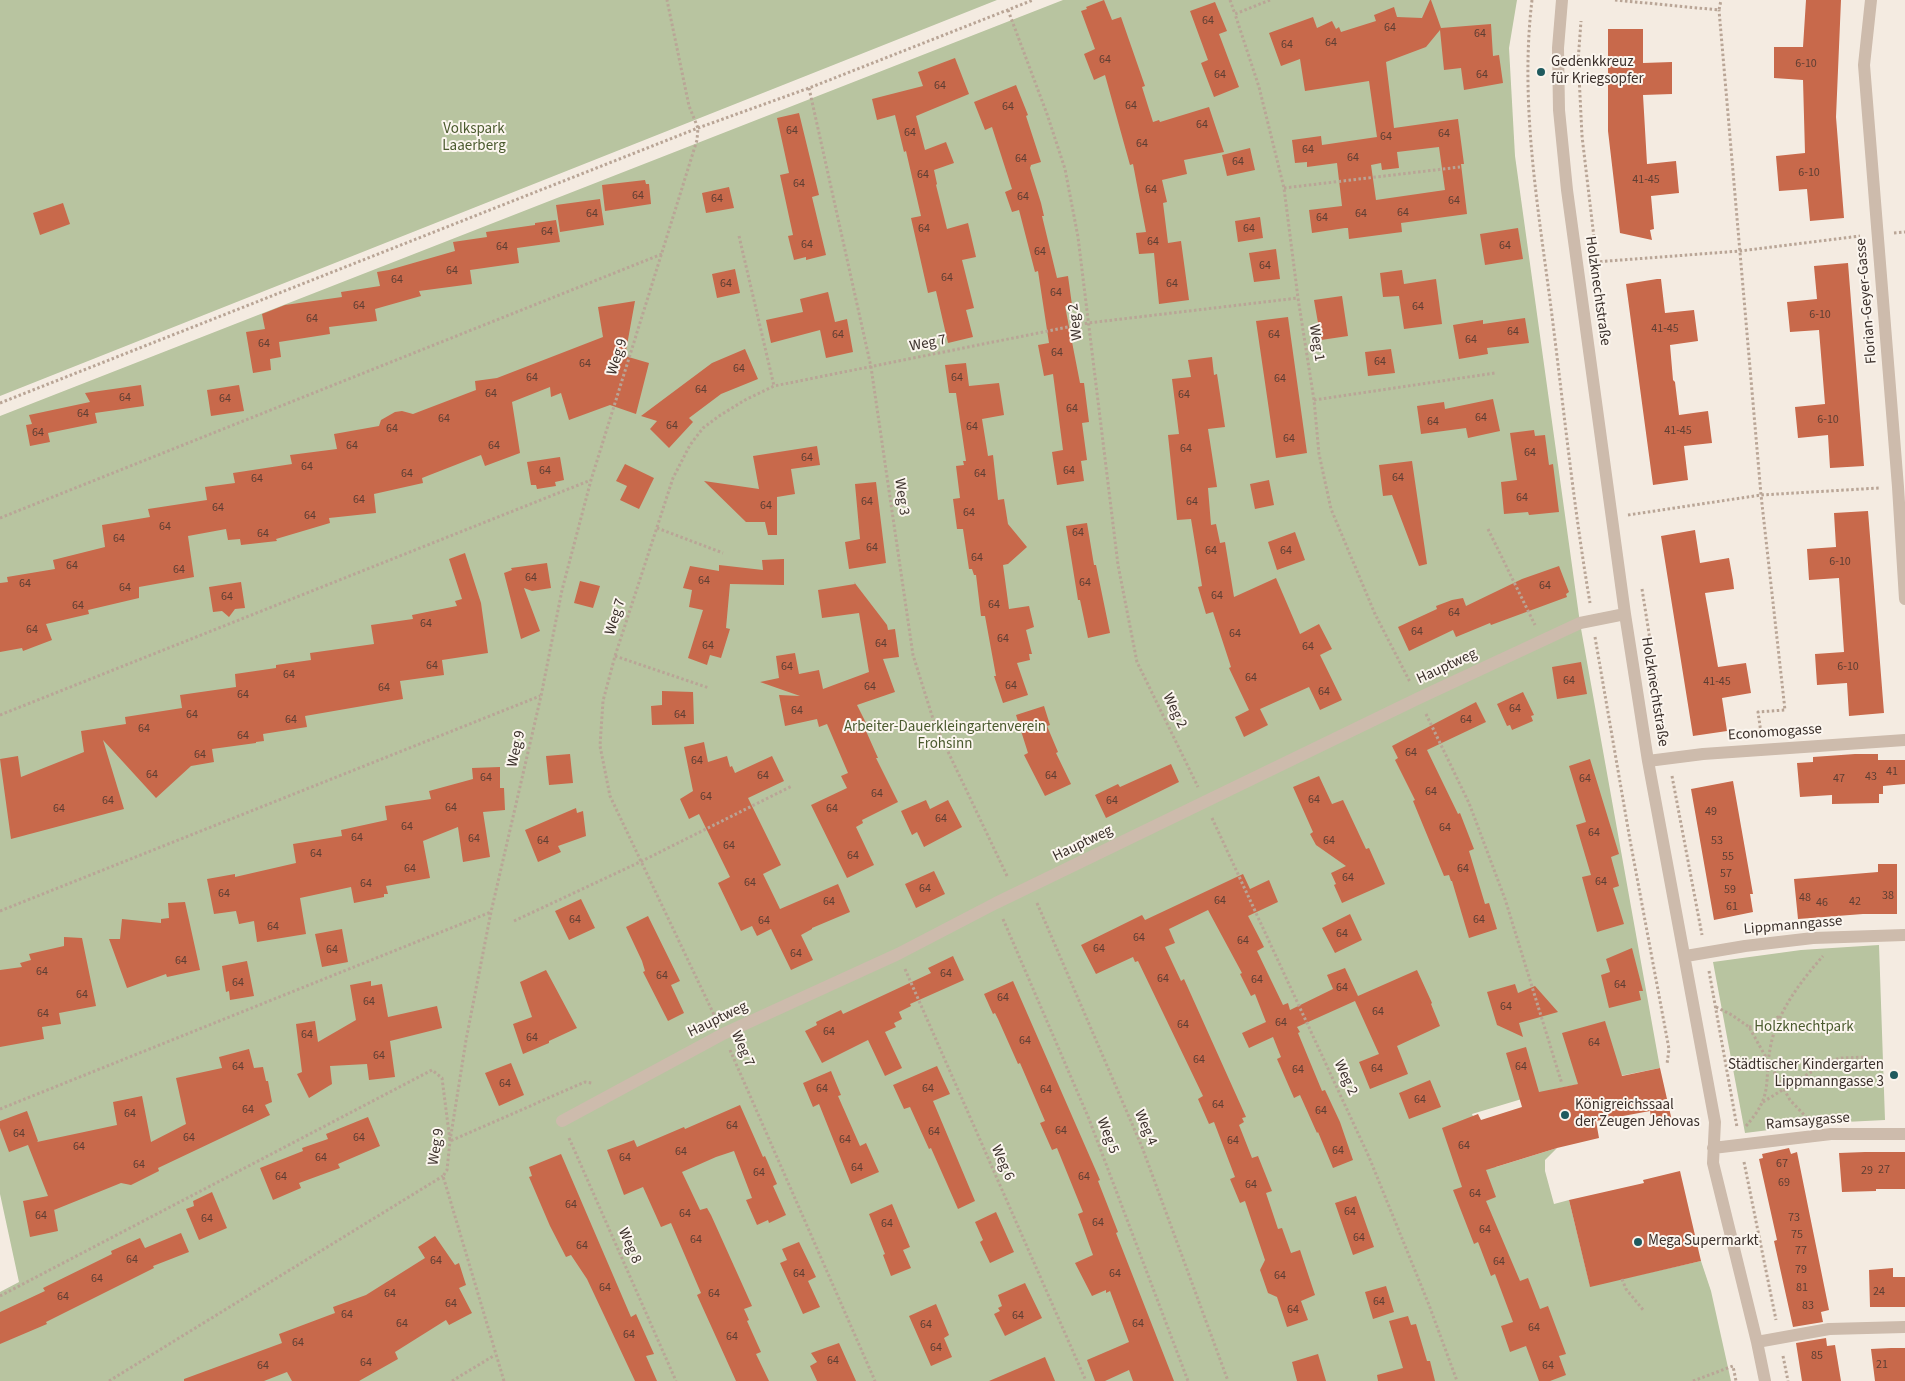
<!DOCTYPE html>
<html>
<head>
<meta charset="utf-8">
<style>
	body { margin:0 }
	canvas { display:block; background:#f4ebe1 }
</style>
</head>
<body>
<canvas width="1905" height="1381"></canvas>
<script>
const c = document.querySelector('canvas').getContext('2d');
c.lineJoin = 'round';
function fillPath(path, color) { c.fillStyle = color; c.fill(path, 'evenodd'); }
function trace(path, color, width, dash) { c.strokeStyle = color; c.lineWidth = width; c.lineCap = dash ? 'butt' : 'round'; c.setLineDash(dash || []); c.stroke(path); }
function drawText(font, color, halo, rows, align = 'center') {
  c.font = font + ' "Source Sans 3",sans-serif'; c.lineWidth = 4; c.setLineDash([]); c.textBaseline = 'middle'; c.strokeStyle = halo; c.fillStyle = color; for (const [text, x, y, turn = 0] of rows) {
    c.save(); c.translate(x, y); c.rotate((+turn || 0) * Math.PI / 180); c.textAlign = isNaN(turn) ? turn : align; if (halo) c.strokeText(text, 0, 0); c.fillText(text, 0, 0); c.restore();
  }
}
fillPath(new Path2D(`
	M0,0H997L0,396Z
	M1063,0H1517L1509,48L1515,156L1580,623L1660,1068L1555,1089L1472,1114L1496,1167L1557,1148L1545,1160V1171L1554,1204L1569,1200L1590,1286L1701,1261L1711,1291L1731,1381H0V1292L19,1282L0,1194V416Z
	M1879,945L1885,1120L1825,1123L1745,1133L1713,962L1801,950Z`), '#b8c4a0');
fillPath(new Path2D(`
	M1104,0L1112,20L1121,17L1145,86L1142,87L1153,122L1159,120L1160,122L1209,107L1224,152L1184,160L1187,174L1162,180L1167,202L1163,203L1168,243L1181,241L1189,300L1159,304L1154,253L1139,254L1136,233L1146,232L1133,164L1130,165L1105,75L1094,80L1084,54L1095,49L1081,11L1087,9L1086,7Z
	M1430,0H1431L1441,28L1491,24L1493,56L1499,55L1503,83L1464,90L1461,68L1444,70L1440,30L1426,47L1386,62L1394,128L1458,119L1464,164H1461L1467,214L1401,223L1402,232L1349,239L1348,228H1345L1312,233L1309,210L1342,206L1337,163L1307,167V162L1295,163L1292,140L1321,136L1322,145L1377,137L1369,81L1305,91L1300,59L1281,66L1269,33L1313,17L1317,28L1332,21L1336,29L1339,27L1341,32L1376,21L1374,15L1394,7L1397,17L1422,18ZM1439,147L1445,190L1376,200L1371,165L1381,163L1382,170L1399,168L1397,152Z
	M1806,0H1841L1836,117L1844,218L1810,221L1807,189L1779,191L1776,156L1805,153L1803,80L1774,78V47H1803Z
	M1215,2L1227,31L1219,34L1239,87L1214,97L1201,63L1208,60L1190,11Z
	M1608,29H1643V63L1672,62V94L1643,95L1647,164L1676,161L1679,193L1651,196L1654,229L1650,230L1652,240L1620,233L1608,131Z
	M955,58L969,94L916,116L925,150L946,142L954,163L934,170L937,184L936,185L947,229L968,223L976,257L962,260L974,308L966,310L973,337L948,343L936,291L928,293L911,218L921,216L906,151L904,152L895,115L877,120L872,99L923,86L918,72Z
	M1016,85L1028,115L1026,116L1041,162L1031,165L1030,168L1041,203L1044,216H1042L1057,278L1068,276L1072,305L1065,306L1080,383H1084L1089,422L1082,423L1087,460L1081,461L1084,481L1057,485L1052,452L1063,450L1053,374L1044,376L1038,345L1049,343L1038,271L1035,272L1019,210L1012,212L1005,192L1012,189L992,127L985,130L974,102Z
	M799,113L819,195L812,197L826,255L806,260V257L794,260L788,236L793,235L780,175L789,173L777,118Z
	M1250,148L1255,170L1227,176L1222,155Z
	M645,180L646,184H649L651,204L605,211L602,185Z
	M729,187L734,208L706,213L702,193Z
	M600,199L604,225L560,232L556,205Z
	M63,203L70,224L40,235L33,213Z
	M1260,217L1263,238L1238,242L1235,221Z
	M556,220L560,242L517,248L519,263L470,270L472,284L419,291L421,296L375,309L377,321L329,327L330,334L279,342L281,357L270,359L271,370L253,373L246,332L265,329L262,314L285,305L342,297L341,292L380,286L377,272L389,270L455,251L453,242L487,237L486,232L535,225V223Z
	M1518,228L1523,259L1485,265L1480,234Z
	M1276,249L1280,279L1254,282L1249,253Z
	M1848,263L1864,466L1830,468L1828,435L1798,438L1795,407L1825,404L1819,330L1790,332L1787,302L1817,299L1814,266Z
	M735,269L740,293L717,298L712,274Z
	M1402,270L1404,284L1436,279L1442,324L1404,329L1399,296L1383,297L1380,273Z
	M1657,279H1661L1665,313L1694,310L1698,341L1670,345L1673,380L1675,382L1679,415L1708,411L1712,443L1684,446L1688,480L1653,485L1626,284Z
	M828,292L835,322L847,319L853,352L826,358L820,330L771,343L766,320L803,312L800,299Z
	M1342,296L1348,336L1321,340L1314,300Z
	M635,301L625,356L649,363L636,414L610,405L569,420L561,393L551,397L550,387L512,402L520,453L485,466L481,455L422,478L423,483L374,494L376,513L329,518L330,523L276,539L277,541L241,545L240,539L228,540L226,529L188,536L194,577L139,587V598L88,610L89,614L46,624L52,640L23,651L22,648L0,652V583L8,582L7,577L55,569L53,560L105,547L102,525L150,517L148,509L207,500L205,487L235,483L233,473L292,464L290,455L337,449L334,434L379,426L381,420L395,412L402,411L413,414L476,390L475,381L497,378L603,337L598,307Z
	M1288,317L1307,453L1276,458L1256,321Z
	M1525,318L1529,343L1487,348L1488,354L1459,359L1453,325L1483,320V324Z
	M745,349L758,379L721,394L689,418L693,422L669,448L650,429L657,421L641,416L712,363Z
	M1391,349L1395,373L1368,376L1365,352Z
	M1212,357L1214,375L1217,374L1225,427L1208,429L1217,487L1208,488L1211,525L1216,524L1220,543L1225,542L1234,597L1276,578L1300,634L1319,624L1332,649L1320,655L1342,700L1320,710L1309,687L1260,709L1268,725L1244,737L1235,717L1249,710L1229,668L1231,667L1213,612L1206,614L1198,587L1202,586L1191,519L1177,520L1168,435L1179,434L1172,379L1191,377L1188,360Z
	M966,363L969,386L999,383L1004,415L982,419L988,456L993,455L998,500L1004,499L1008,524L1027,547L1008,564L1003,565L1009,609L1029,606L1034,627L1026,630L1032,654H1029L1030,660L1017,663L1028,695L1003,703L994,676H996L985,616H981L976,575H974L972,569H969L963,529H957L953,499L960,498L956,466L964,465L963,461H966L956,393H949L945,365Z
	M141,385L144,406L95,413L97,423L48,433L50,442L30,446L26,425L32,424L29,415L90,402L85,393Z
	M239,385L244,411L211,416L207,390Z
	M1493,399L1500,431L1468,438L1466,428L1421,434L1417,406L1444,402L1445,409Z
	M1534,430L1535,436L1545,435L1549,465L1553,464L1559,512L1529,515L1528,512L1504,514L1501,482L1517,480L1510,433Z
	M817,446L820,465L791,469L795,494L777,497V535H768L765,522H746L704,481L759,489L753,456Z
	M560,457L564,480L555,482L556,486L537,489L536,485H531L527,462Z
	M1412,461L1427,564L1419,566L1392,495L1383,496L1379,465Z
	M625,464L654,478L639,509L620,500L627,486L616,481Z
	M1269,480L1274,505L1255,509L1250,484Z
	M876,482L886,563L849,569L845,542L860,539L855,484Z
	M1868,511L1884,713L1849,716L1847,683L1817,685L1815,654L1844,652L1839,578L1809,580L1807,549L1836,547L1834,513Z
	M1087,523L1094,565H1096L1110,633L1088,638L1080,600H1078L1066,526Z
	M1695,530L1700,563L1729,558L1733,580L1734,589L1705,593L1718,667L1746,663L1751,693L1722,698L1727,731L1693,736L1661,536Z
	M1295,532L1305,560L1277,570L1268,542Z
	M465,553L481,603L488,653L442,660L444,675L400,681L403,699L305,716L307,727L263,734L264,741L256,742V743L212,749L214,762L191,766L156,798L103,740L124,809L11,839L0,759L18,756L21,777L84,752L81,731L126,724L125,717L182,708L180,695L236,687L235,674L276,668V665L311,660L310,653L374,644L371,625L413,619L412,615L457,606L455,601L462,599L449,559Z
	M784,559V585L730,584L726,628L730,629L721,658L710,655L707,665L688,658L703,610L689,607L692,590L683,588L690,566L719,571V565L763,570L762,560Z
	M547,563L551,588L532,591L524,588L540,631L521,639L504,573L512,570L511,568Z
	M1559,566L1569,592L1566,594L1567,597L1491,625L1490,623L1456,637L1453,630L1409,651L1398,627L1437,609L1436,606L1452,600L1463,598L1466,606L1522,579Z
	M580,581L600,586L593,608L574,603Z
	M241,582L245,608L235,609L229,617L222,611L213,612L209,587Z
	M854,582L887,625L888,630L895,629L899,657L883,659L895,692L857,705L869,729L866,731L878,758H876L898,802L862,820L863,823L856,827L874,865L847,878L811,805L847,788L841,776L848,773L827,724L819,727L817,719L785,726L779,695L800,696L760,682L779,678L776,656L795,653L799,674L819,670L823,689L869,672L859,613L822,618L818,590L855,584Z
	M1581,662L1587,694L1557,699L1552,667Z
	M662,691L693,692L694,724L652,725L651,706L662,705Z
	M1523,692L1534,715L1531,716L1533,721L1512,730L1510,725L1507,726L1497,704Z
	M1476,702L1486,722L1427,750L1458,814L1460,813L1474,849L1469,851L1485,904L1489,903L1497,929L1469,938L1452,881H1451L1449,875L1444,876L1413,801L1415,800L1395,760L1398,758L1392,746Z
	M1044,706L1050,725L1047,726L1058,752L1056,753L1071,784L1045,796L1024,755L1028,753L1016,715Z
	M704,742L708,762L727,756L730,767L732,766L735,773L772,756L784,781L748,798L781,865L763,874L780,909L838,884L850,912L812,928V929L801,935L813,960L791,970L771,929L757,936L752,926L741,931L718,883L730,877L699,814L689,819L680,799L693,791L684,747Z
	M570,754L573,783L549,785L546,756Z
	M1855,754H1878V760H1905V784L1883,786V794H1879V803L1832,804V795L1800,797L1797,763L1813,762V757Z
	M1590,759L1619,854L1611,857L1619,886L1613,888L1624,924L1597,932L1582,877L1591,875L1576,825L1586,822L1569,766Z
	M1171,764L1179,782L1106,818L1095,795L1118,784L1120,787Z
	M500,767V788H504L505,810L483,812L490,857L463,862L458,827L423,841L430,878L386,886L388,894H384V897L354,903L351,887L300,898L306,934L257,942L254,921L239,924L236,911L214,914L207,879L235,874V877L296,863L293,844L342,836L341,830L387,820L385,806L431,799L429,791L473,779L472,768Z
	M1319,776L1332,804L1343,800L1366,849L1369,848L1385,884L1342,903L1334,885L1336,884L1331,873L1346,866L1316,845L1310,834L1313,832L1293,787Z
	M1733,781L1753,894H1750L1753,912L1714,920L1691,789Z
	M926,800L930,809L948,800L962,827L924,847L917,832L912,835L901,811Z
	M576,808L577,813L583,811L586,836L558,846L561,852L538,862L525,830Z
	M1878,864H1897V914H1863L1798,919L1794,879L1878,872Z
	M934,871L945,894L916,908L905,884Z
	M1243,874L1250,889L1269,880L1278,902L1248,916L1264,947L1257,951L1283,1005L1288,1003L1290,1010L1333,989L1327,975L1345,968L1358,996L1417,970L1432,1003L1431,1004L1440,1026L1397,1046L1408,1074L1370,1089L1359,1062L1379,1054L1355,1001L1297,1027L1300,1032L1298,1033L1322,1091L1325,1090L1340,1122L1353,1160L1333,1168L1318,1132L1317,1133L1300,1095L1294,1098L1277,1059L1281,1057L1273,1037L1249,1048L1242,1033L1266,1022L1255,994L1251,996L1240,974L1242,973L1208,910L1169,929L1175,943L1165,947L1181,981L1184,979L1246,1117L1242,1118L1244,1122L1239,1125L1252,1158L1258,1156L1272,1191L1266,1193L1278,1229L1282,1228L1291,1253L1300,1250L1315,1295L1301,1301L1308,1320L1287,1327L1277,1297L1268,1293L1260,1270L1265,1260L1245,1201L1240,1203L1230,1179L1235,1177L1214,1122L1209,1124L1198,1099L1203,1096L1138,961L1135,962L1133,957L1096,974L1081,945L1142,915L1145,920Z
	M581,899L595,928L569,940L555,911Z
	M185,902L200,970L167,977L166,974L127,988L109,939H120L122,919L161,923V919L169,918L168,903Z
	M1350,914L1362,940L1335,953L1322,928Z
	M648,916L680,981L671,985L684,1013L668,1021L643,972L645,971L642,961L626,927Z
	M342,929L348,962L322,967L315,934Z
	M64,937L82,938L96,1006L59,1013L61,1024L42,1027L44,1039L0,1047V970L22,967L20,963L31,960L29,954L64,946Z
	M1632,948L1643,991H1639L1641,1000L1609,1008L1601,975L1610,972L1606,959Z
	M953,956L964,980L910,1004L911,1006L899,1012L902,1019L894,1023L896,1027L885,1032L902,1068L885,1076L868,1040L822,1063L805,1031L817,1025L816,1022L841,1010L843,1014L931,973L928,968Z
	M247,961L254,996L230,1000L229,991L226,992L222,966Z
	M546,970L577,1028L549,1041V1043L523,1054L513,1024L532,1017L520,982Z
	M371,981V986L382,984L388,1017L437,1006L442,1028L390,1041L395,1077L369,1080L367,1064L330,1066L332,1084L309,1098L297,1074L302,1072L296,1024L315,1021L318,1042L356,1020L350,985Z
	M1013,981L1100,1180L1098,1181L1118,1232L1116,1233L1174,1381H1133L1129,1370L1105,1381H1095L1087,1360L1129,1342L1110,1291L1106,1293V1290L1092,1296L1075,1263L1093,1255L1078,1214L1083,1212L1057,1148L1052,1150L1040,1123L1045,1121L1020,1063L1018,1064L998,1019L995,1013L993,1014L984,994Z
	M1515,984L1518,993L1535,986L1558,1012L1519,1023L1523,1037L1497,1025L1487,992Z
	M1605,1021L1622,1076L1660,1068L1672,1121L1653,1126L1650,1111L1596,1121L1599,1138L1557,1148L1486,1170L1496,1197L1486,1201L1520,1281L1528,1278L1540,1309L1548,1306L1566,1354L1559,1356L1566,1375L1550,1381H1539L1526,1346L1510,1352L1501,1326L1513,1322L1495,1274L1491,1276L1478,1242L1474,1244L1453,1190L1462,1187L1442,1128L1478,1114L1481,1120L1522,1107L1506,1053L1526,1047L1539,1092L1578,1084L1562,1033Z
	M249,1049L254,1068L263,1067L266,1081H268L272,1102L265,1105L270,1115L158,1168L159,1171L131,1185L121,1183L54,1210V1209L58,1231L30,1237L23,1201L48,1196L28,1145L9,1152L0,1128V1121L27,1111L38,1141L37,1142L117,1125L113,1102L142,1096L151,1142L186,1124L176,1078L222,1068L219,1057Z
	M511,1063L524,1095L499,1106L485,1073Z
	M937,1066L950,1094L933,1101L975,1201L958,1209L931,1148L929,1149L910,1107L904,1109L893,1085Z
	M831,1071L841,1095L838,1096L860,1146L866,1143L879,1172L851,1184L819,1104L813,1107L803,1083Z
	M1430,1080L1441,1107L1409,1119L1399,1093Z
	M740,1105L763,1157L765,1156L777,1184L773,1186L786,1215L769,1223L768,1220L757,1225L746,1200L752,1198L734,1151L716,1157L682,1172L700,1210L707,1208L711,1215L752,1306L744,1309L749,1320L747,1321L761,1352L756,1354L769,1381H736L697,1295L701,1293L671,1223L661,1227L643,1187L624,1195L607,1150L634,1140L637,1147L684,1127L685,1129Z
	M368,1117L380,1146L338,1164L340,1168L299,1183L301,1188L273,1200L260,1168L303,1151L302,1148L328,1139L326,1134Z
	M1789,1148L1791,1154L1797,1152L1829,1310L1821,1312L1823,1322L1793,1327L1774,1241L1777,1240L1759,1159L1763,1158L1762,1154Z
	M1865,1152H1905V1189H1876V1191L1842,1192L1839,1153Z
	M561,1154L631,1317L636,1314L654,1354L646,1356L657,1381H635L587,1279L571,1255L566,1257L550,1226L529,1177L532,1176L529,1167Z
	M1680,1171L1701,1261L1590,1287L1569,1200L1644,1183L1643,1180Z
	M212,1192L227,1228L199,1240L186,1209L194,1206L193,1201Z
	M1356,1196L1374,1247L1353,1255L1335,1203Z
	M892,1204L910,1247L903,1250L911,1268L891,1276L883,1255L885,1254L869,1214Z
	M996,1212L1014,1252L990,1263L980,1242L983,1240L975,1222Z
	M181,1233L189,1252L153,1266L154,1268L46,1322L47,1324L0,1344V1312L45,1291L43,1288L112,1254L111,1251L140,1238L145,1248Z
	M435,1236L455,1265L459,1263L466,1285L459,1288L472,1313L449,1325L446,1320L395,1352L398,1359L359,1381H292L287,1372L264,1381H184V1379L282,1343L279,1334L335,1313L333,1307L366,1295L425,1258L418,1247Z
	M799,1242L816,1277L808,1281L820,1307L803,1314L780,1263L787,1260L782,1249Z
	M1893,1268V1277H1905V1307H1870L1869,1270Z
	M1025,1283L1042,1318L1005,1336L994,1314L1000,1311L998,1308L1002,1306L998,1295Z
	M1386,1286L1394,1312L1373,1319L1365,1292Z
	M936,1304L949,1335L944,1338L952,1357L931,1366L909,1316Z
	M1408,1316L1411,1325L1416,1324L1427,1361H1430L1435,1381H1378L1377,1375L1403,1368L1389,1321Z
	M1826,1338L1827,1346L1835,1345L1841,1381H1802L1796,1343Z
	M839,1343L856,1381H817L810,1366L817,1362L811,1353Z
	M1891,1348H1905V1381H1875L1871,1349Z
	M1318,1354L1326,1381H1297L1292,1362Z
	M1045,1357L1055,1381H989Z`), '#c8694b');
trace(new Path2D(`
	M1230,0L1235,14
	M1270,0L1235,14L1259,87L1284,188L1298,298L1314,400L1319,454L1331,509L1375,614L1410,682
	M1532,0C1520,100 1537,201 1550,300C1563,401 1573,503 1590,603
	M1615,0L1719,10L1721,0
	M1008,10L1047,114L1065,169L1078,237L1118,565L1137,662L1198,787
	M1578,62L1581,21
	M1579,75L1582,136L1595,246
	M809,88L871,367L913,655L934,722L1008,878
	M1284,188L1460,167
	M1894,233L1905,232
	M739,236L774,386
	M1595,262L1740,251L1860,236
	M1314,400L1495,373
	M0,403L698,128L809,88L1033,0
	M1628,515L1761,495L1719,10
	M0,518L662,254
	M657,528L723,553
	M1488,529L1535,625
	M1642,589L1666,741
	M1595,637L1630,840L1669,1049L1667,1064
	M615,656L709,688
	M1426,714L1469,803L1505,899L1562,1084
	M0,715L591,480
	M1761,733L1758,712L1785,710L1761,495L1879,488
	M1672,776L1702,935
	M1212,818L1369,1157L1429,1305L1457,1381
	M1037,903L1142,1147L1228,1381
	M0,911L540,696
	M1003,919L1089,1119L1188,1381
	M514,921L640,862L792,786
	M905,969L1086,1381
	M1709,971L1737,1127
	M1716,1007L1732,1015L1749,1027L1790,1100L1808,1119
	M716,1019L610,796L600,746L603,701L615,656L673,478L690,445L703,428L719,416L745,400L774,386L1088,323L1298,298
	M1749,1027L1763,1026L1780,1016
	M730,1050L875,1381
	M1763,1102L1829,1061L1841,1058L1868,1057
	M0,1109L491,912
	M1746,1126C1775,1093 1763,1082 1771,1044C1778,1011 1801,981 1823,956
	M569,1138L676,1381
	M1744,1162L1776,1320
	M1622,1279L1626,1289L1644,1311
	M0,1296L432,1070L442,1078L450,1141L585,1082L592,1083
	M1783,1356L1788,1381
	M109,1381L443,1176
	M452,1381L495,1355
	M504,1381L443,1176L447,1170L450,1141L466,1040L491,912L541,696L562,590L591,480L697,140L698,128L689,106L667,0
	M1693,1381L1733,1366L1736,1381`), '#b9a596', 3, [2.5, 2.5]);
trace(new Path2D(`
	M1562,0L1558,48L1559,110L1567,190L1577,263L1625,614L1648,761L1715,1122L1713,1163L1757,1342L1765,1381
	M1871,0L1864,65L1898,487L1905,599
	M1648,761L1703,754L1905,740
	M1686,956L1745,946L1813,938L1905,935
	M562,1121L723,1034L898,954L996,903L1419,698L1580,623L1625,614
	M1713,1148L1831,1134H1905
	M1757,1342L1829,1329L1905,1327`), '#cdbbac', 12);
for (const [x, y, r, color] of [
	[1541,72,5,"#1f5a5e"],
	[1894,1075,5,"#1f5a5e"],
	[1565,1115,5,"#1f5a5e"],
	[1638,1242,5,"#1f5a5e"]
]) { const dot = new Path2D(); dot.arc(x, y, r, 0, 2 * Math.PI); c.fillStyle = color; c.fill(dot); trace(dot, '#fbf5ee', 2); }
drawText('12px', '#5e3e33', null, [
	["64",1208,21],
	["64",1390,28],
	["64",1480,34],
	["64",1331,43],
	["64",1287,45],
	["64",1105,60],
	["6-10",1806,64],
	["64",1220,75],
	["64",1482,75],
	["64",940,86],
	["64",1131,106],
	["64",1008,107],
	["64",1202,125],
	["64",792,131],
	["64",910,133],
	["64",1444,134],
	["64",1386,137],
	["64",1142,144],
	["64",1308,150],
	["64",1353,158],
	["64",1021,159],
	["64",1238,162],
	["6-10",1809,173],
	["64",923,175],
	["41-45",1646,180],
	["64",799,184],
	["64",1151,190],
	["64",638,196],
	["64",1023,197],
	["64",717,199],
	["64",1454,201],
	["64",1403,213],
	["64",592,214],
	["64",1361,214],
	["64",1322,218],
	["64",924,229],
	["64",1249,229],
	["64",547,232],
	["64",1153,242],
	["64",807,245],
	["64",1505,246],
	["64",502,247],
	["64",1040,252],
	["64",1265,266],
	["64",452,271],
	["64",947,278],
	["64",397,280],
	["64",726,284],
	["64",1172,284],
	["64",1056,293],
	["64",359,306],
	["64",1418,307],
	["6-10",1820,315],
	["64",312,319],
	["41-45",1665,329],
	["64",1513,332],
	["64",838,335],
	["64",1274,335],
	["64",1471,340],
	["64",264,344],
	["64",1057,353],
	["64",1380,362],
	["64",585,364],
	["64",739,369],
	["64",532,378],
	["64",957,378],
	["64",1280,379],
	["64",701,390],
	["64",491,394],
	["64",1184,395],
	["64",125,398],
	["64",225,399],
	["64",1072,409],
	["64",83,414],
	["64",1481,418],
	["64",444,419],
	["6-10",1828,420],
	["64",1433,422],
	["64",672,426],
	["64",972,427],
	["64",392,429],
	["41-45",1678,431],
	["64",38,433],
	["64",1289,439],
	["64",352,446],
	["64",494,446],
	["64",1186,449],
	["64",1530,453],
	["64",807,458],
	["64",307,467],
	["64",545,471],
	["64",1069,471],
	["64",407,474],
	["64",980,474],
	["64",1398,478],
	["64",257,479],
	["64",1522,498],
	["64",359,500],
	["64",867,502],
	["64",1192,502],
	["64",766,506],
	["64",218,508],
	["64",969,513],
	["64",310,516],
	["64",165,527],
	["64",1078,533],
	["64",263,534],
	["64",119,539],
	["64",872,548],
	["64",1211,551],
	["64",1286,551],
	["64",977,558],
	["6-10",1840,562],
	["64",72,566],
	["64",179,570],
	["64",531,578],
	["64",704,581],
	["64",1085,583],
	["64",25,584],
	["64",1545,586],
	["64",125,588],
	["64",1217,596],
	["64",227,597],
	["64",994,605],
	["64",78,606],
	["64",1454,613],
	["64",426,624],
	["64",32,630],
	["64",1417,632],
	["64",1235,634],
	["64",1003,639],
	["64",881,644],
	["64",708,646],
	["64",1308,647],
	["64",432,666],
	["64",787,667],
	["6-10",1848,667],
	["64",289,675],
	["64",1251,678],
	["64",1569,681],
	["41-45",1717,682],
	["64",1011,686],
	["64",870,687],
	["64",384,688],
	["64",1324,692],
	["64",243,695],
	["64",1515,709],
	["64",797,711],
	["64",192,715],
	["64",680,715],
	["64",291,720],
	["64",1466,720],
	["64",144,729],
	["64",243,736],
	["64",1411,753],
	["64",200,755],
	["64",697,761],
	["41",1892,772],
	["64",152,775],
	["64",763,776],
	["64",1051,776],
	["43",1871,777],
	["64",486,778],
	["64",1585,779],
	["47",1839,779],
	["64",1431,792],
	["64",877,794],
	["64",706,797],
	["64",1314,800],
	["64",108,801],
	["64",1112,801],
	["64",451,808],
	["64",59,809],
	["64",832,809],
	["49",1711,812],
	["64",941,819],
	["64",407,827],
	["64",1445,828],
	["64",1594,833],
	["64",357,838],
	["64",474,839],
	["64",543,841],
	["64",1329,841],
	["53",1717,841],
	["64",729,846],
	["64",316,854],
	["64",853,856],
	["55",1728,857],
	["64",410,869],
	["64",1463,869],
	["57",1726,874],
	["64",1348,878],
	["64",1601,882],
	["64",750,883],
	["64",366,884],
	["64",925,889],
	["59",1730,890],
	["64",224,894],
	["38",1888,896],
	["48",1805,898],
	["64",1220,901],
	["64",829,902],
	["42",1855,902],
	["46",1822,903],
	["61",1732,907],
	["64",575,920],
	["64",1479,920],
	["64",764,921],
	["64",273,927],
	["64",1342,934],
	["64",1139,938],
	["64",1243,941],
	["64",1099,949],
	["64",332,950],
	["64",796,954],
	["64",181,961],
	["64",42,972],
	["64",946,974],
	["64",662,976],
	["64",1163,979],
	["64",1257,980],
	["64",238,983],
	["64",1620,985],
	["64",1342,988],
	["64",82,995],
	["64",1003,998],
	["64",369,1002],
	["64",1506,1007],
	["64",1378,1012],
	["64",43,1014],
	["64",1281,1023],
	["64",1183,1025],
	["64",829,1032],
	["64",307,1035],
	["64",532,1038],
	["64",1025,1041],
	["64",1594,1043],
	["64",379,1056],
	["64",1199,1060],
	["64",238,1067],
	["64",1521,1067],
	["64",1377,1069],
	["64",1298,1070],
	["64",505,1084],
	["64",822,1089],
	["64",928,1089],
	["64",1046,1090],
	["64",1420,1100],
	["64",1218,1105],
	["64",248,1110],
	["64",1321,1111],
	["64",130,1114],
	["64",732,1126],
	["64",1061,1131],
	["64",934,1132],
	["64",19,1134],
	["64",189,1138],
	["64",359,1138],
	["64",845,1140],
	["64",1233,1141],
	["64",1464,1146],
	["64",79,1147],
	["64",1338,1151],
	["64",681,1152],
	["64",321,1158],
	["64",625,1158],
	["67",1782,1164],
	["64",139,1165],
	["64",857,1168],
	["27",1884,1170],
	["29",1867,1171],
	["64",759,1173],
	["64",281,1177],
	["64",1084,1177],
	["69",1784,1183],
	["64",1251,1185],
	["64",1475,1194],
	["64",571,1205],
	["64",1350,1212],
	["64",685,1214],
	["64",41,1216],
	["73",1794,1218],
	["64",207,1219],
	["64",1098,1223],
	["64",887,1224],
	["64",1485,1230],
	["75",1797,1235],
	["64",1359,1238],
	["64",696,1240],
	["64",582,1246],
	["77",1801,1251],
	["64",132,1260],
	["64",436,1261],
	["64",1499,1262],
	["79",1801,1270],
	["64",799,1274],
	["64",1115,1274],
	["64",1280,1276],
	["64",97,1279],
	["64",605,1288],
	["81",1802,1288],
	["24",1879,1292],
	["64",390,1294],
	["64",714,1294],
	["64",63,1297],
	["64",1379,1302],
	["64",451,1304],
	["83",1808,1306],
	["64",1293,1310],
	["64",347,1315],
	["64",1018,1316],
	["64",402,1324],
	["64",1138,1324],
	["64",926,1325],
	["64",1534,1328],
	["64",629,1335],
	["64",732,1337],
	["64",298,1343],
	["64",936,1348],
	["85",1817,1356],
	["64",833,1361],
	["64",366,1363],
	["21",1882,1365],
	["64",263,1366],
	["64",1548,1366]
]);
drawText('15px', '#3b302b', '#fbf5ee', [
	["Gedenkkreuz",1551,63],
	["für Kriegsopfer",1551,80],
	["Städtischer Kindergarten",1884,1066,"right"],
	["Lippmanngasse 3",1884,1083,"right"],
	["Königreichssaal",1575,1106],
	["der Zeugen Jehovas",1575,1123],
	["Mega Supermarkt",1648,1242]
], 'left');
drawText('15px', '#4a5a2e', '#fbf5ee', [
	["Volkspark",474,130],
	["Laaerberg",474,147],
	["Arbeiter-Dauerkleingartenverein",945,728],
	["Frohsinn",945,745],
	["Holzknechtpark",1804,1028]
]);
drawText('15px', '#3b302b', '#fbf5ee', [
	["Holzknechtstraße",1597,291,82],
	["Florian-Geyer-Gasse",1867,301,-95],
	["Weg 2",1076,322,-97],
	["Weg 1",1316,343,81],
	["Weg 7",928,344,-11],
	["Weg 9",618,357,-72],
	["Weg 3",901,497,82],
	["Weg 7",616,617,-72],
	["Hauptweg",1447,667,-25],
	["Holzknechtstraße",1654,692,81],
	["Weg 2",1174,711,64],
	["Economogasse",1775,733,-4],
	["Weg 9",517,749,-77],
	["Hauptweg",1083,844,-26],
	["Lippmanngasse",1793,926,-5],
	["Hauptweg",718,1020,-26],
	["Weg 7",742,1049,66],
	["Weg 2",1345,1078,65],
	["Ramsaygasse",1808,1122,-5],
	["Weg 4",1145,1128,67],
	["Weg 5",1107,1136,69],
	["Weg 9",437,1147,-81],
	["Weg 6",1002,1163,66],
	["Weg 8",629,1246,66]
]);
</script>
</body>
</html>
